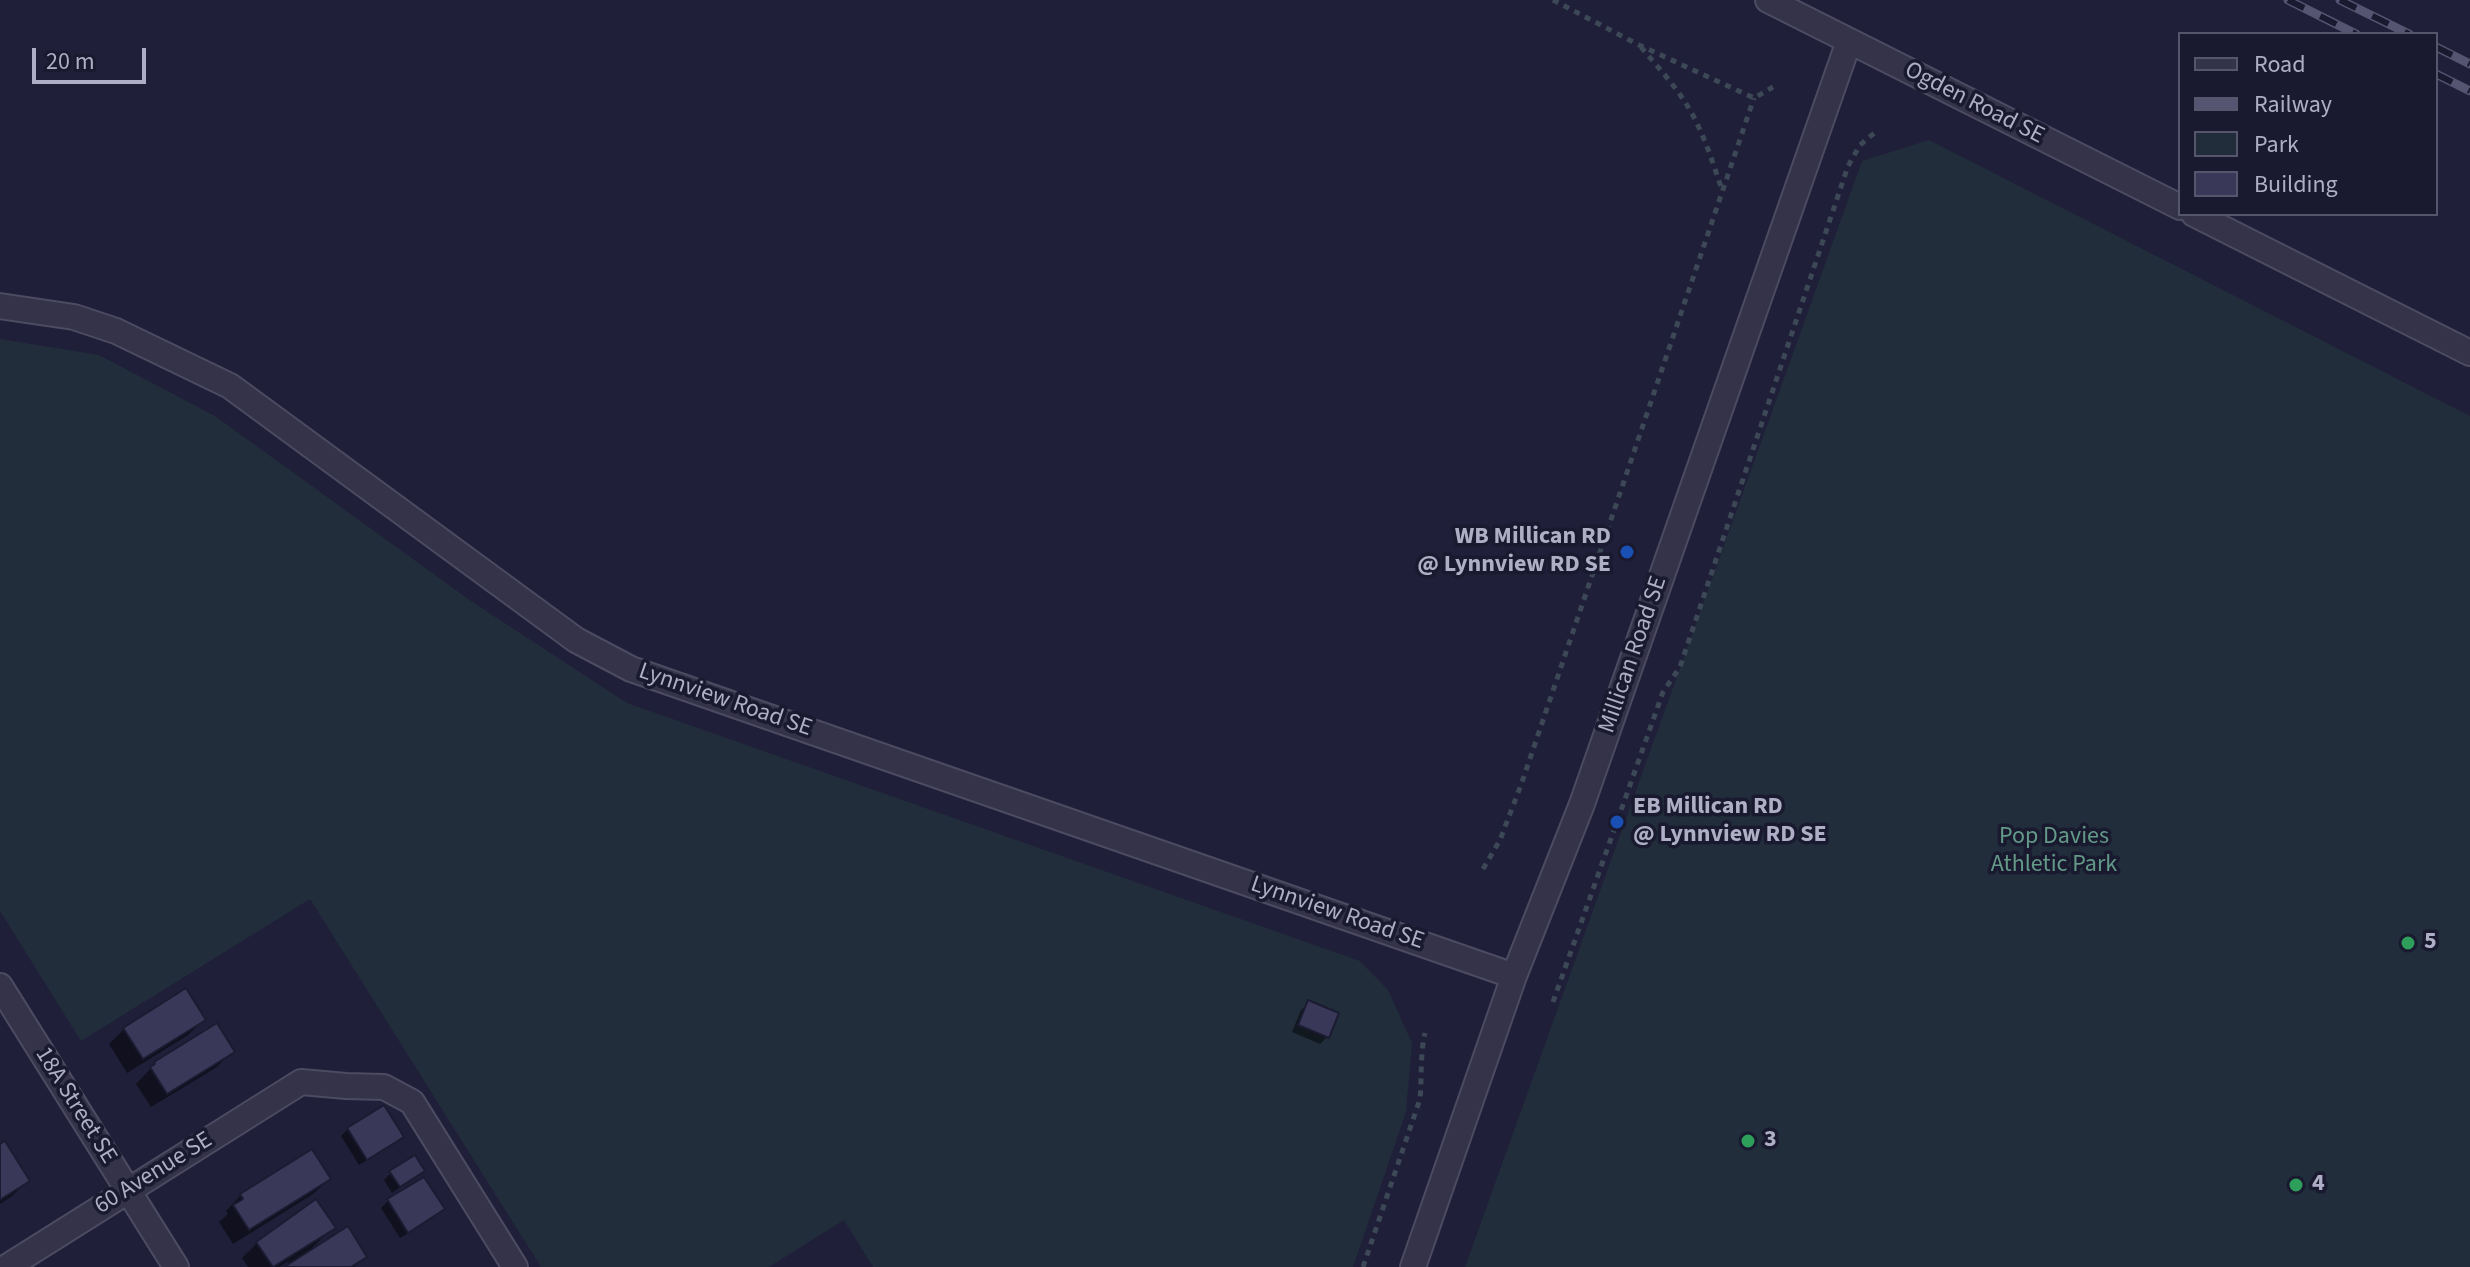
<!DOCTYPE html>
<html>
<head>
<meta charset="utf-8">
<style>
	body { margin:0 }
	#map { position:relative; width:2470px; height:1267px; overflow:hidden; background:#201f3a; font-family:"Source Sans 3",sans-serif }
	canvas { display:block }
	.legend { position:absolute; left:2178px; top:32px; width:260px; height:184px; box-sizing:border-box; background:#19192f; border:2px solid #55556c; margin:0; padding:10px 14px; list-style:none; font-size:24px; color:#afaec7 }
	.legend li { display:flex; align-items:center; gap:16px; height:40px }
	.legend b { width:40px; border:2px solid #55556c }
	.scale { position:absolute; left:32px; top:48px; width:114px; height:36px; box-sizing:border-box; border:4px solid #afaec7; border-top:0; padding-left:10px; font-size:24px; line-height:28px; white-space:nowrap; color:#afaec7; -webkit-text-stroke:6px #19192f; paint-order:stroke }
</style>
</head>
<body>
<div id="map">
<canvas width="2470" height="1267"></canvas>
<ul class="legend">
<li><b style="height:10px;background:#34334a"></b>Road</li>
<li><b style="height:10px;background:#555572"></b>Railway</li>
<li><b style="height:22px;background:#212d3b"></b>Park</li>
<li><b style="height:22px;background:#393859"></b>Building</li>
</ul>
<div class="scale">20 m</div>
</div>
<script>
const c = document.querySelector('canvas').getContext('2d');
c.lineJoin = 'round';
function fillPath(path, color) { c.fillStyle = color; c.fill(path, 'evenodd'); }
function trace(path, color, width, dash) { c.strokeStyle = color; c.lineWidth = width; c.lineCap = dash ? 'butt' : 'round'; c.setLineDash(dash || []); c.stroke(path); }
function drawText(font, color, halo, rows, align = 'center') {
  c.font = font + ' "Source Sans 3",sans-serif'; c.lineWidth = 7; c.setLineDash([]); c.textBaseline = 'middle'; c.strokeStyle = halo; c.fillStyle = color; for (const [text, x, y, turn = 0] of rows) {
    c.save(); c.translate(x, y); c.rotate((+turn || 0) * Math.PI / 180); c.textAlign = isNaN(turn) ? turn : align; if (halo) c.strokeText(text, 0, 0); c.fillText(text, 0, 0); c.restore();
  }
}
fillPath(new Path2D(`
	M1929,140L2470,416V1267H1465L1862,161Z
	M0,339L99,355L215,416L471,601L627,703L1360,961L1388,990L1412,1043L1406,1112L1353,1267H873L844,1220L769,1267H541L310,899L81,1041L0,911Z`), '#212d3b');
fillPath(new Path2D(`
	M1309,1003L1327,1037L1320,1044L1292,1032L1301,1010Z
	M204,1020L188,1035L127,1073L109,1044L124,1029Z
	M232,1051L217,1067L151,1107L136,1084L155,1064Z
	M348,1129L401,1136L394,1144L359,1165L341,1136Z
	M0,1146L27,1181L12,1196L0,1204Z
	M423,1171L392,1193L384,1180L391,1173Z
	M329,1179L313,1194L233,1244L219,1222L228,1214L226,1211L241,1195Z
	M424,1179L442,1209L435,1216L400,1238L381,1208L388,1201Z
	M333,1227L311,1249L365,1257L354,1267H285L290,1260L279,1267H248L242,1258L257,1243Z`), '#0007');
const building = new Path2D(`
	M186,988L206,1020L143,1059L123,1028Z
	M1308,1000L1339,1013L1329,1038L1298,1025Z
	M217,1023L235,1052L167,1094L150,1067L155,1064L154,1062Z
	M384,1105L404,1137L367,1160L347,1128Z
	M5,1141L30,1181L0,1200V1144Z
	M312,1149L331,1179L249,1230L233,1205L243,1199L240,1194Z
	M415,1155L425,1171L400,1187L389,1171Z
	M424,1177L445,1209L408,1233L387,1199Z
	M316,1199L336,1228L273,1267L256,1242Z
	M348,1226L367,1257L351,1267H284Z`);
fillPath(building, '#393859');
trace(building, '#1b1b31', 2);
const minor = new Path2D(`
	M1768,0L2180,207
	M2194,214L2470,353
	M0,306L74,317L116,331L230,386L576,640L631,669L1514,976
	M0,986L176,1267
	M7,1267L301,1082L346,1086L384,1087L412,1102L515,1267
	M1413,1267L1514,976L1582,804L1849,41`);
trace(minor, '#4c4b62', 28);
trace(new Path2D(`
	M1553,0L1639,45L1754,98L1773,87
	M1641,47C1656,65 1672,82 1685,102C1702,128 1712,160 1722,190
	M1483,869L1500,840L1521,785L1754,98
	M1553,1002L1663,692L1680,667L1848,166L1860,145L1878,130
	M1363,1267L1420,1099C1422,1077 1420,1054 1425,1033`), '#3c4856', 5, [6, 6]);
trace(minor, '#34334a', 24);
const rail = new Path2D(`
	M2288,0L2356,34
	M2340,0L2409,34
	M2436,47L2470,64
	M2436,74L2470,91`);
trace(rail, '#555572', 9);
trace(rail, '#19192f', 6, [18]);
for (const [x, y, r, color] of [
	[1627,552,8,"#1a4fb4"],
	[1617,822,8,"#1a4fb4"],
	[2408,943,8,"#2e9e5b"],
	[1748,1141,8,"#2e9e5b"],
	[2296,1185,8,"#2e9e5b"]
]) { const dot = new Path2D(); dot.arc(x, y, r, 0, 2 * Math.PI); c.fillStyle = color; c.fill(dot); trace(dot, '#19192f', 3); }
drawText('24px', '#afaec7', '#19192f', [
	["Ogden Road SE",1974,104,27],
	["Millican Road SE",1634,655,-71],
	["Lynnview Road SE",725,701,19],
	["Lynnview Road SE",1337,914,19],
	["18A Street SE",75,1106,58],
	["60 Avenue SE",154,1174,-32]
]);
drawText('bold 24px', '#afaec7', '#19192f', [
	["WB Millican RD",1611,538,"right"],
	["@ Lynnview RD SE",1611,566,"right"],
	["EB Millican RD",1633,808],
	["@ Lynnview RD SE",1633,836],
	["5",2424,943],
	["3",1764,1141],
	["4",2312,1185]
], 'left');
drawText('24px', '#639987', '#19192f', [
	["Pop Davies",2054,838],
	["Athletic Park",2054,866]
]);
</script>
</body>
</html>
